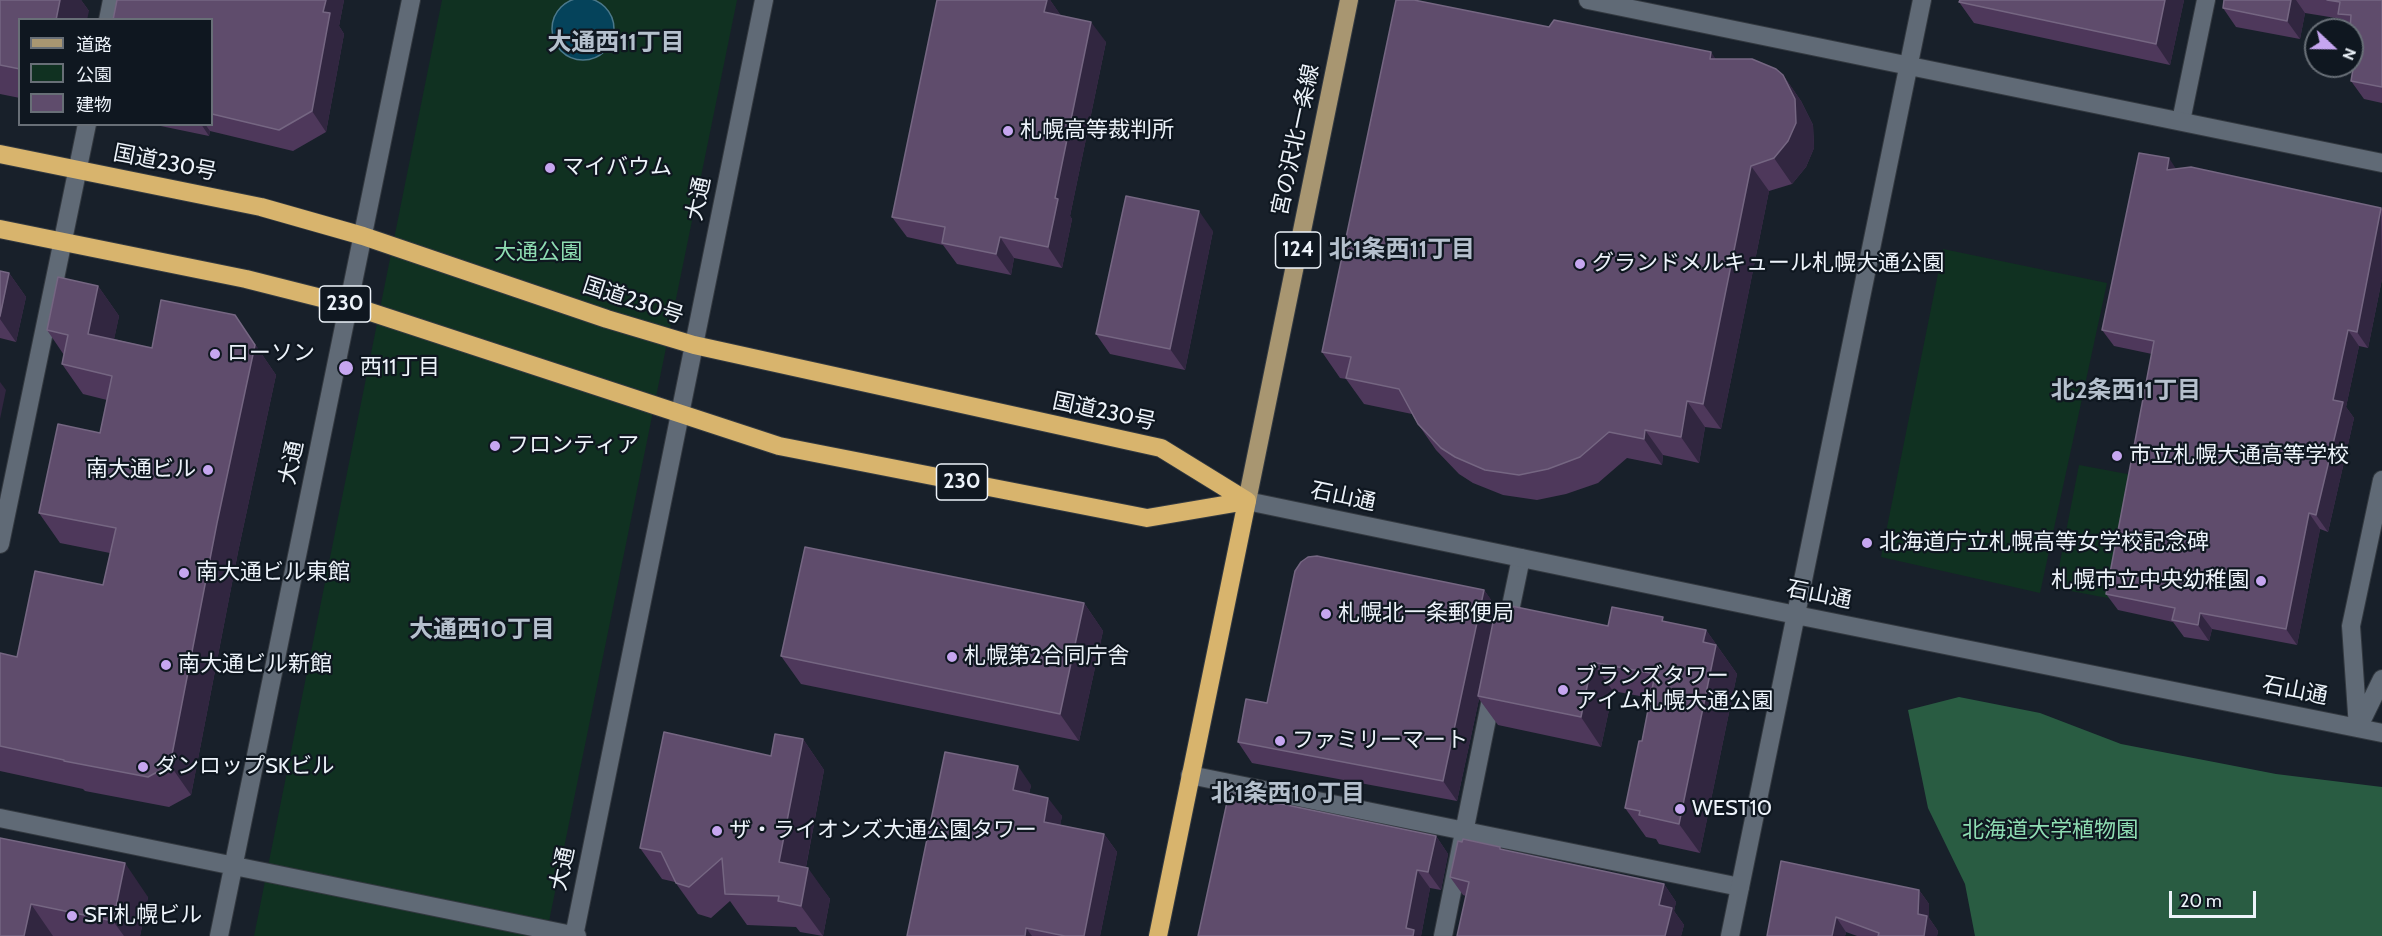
<!DOCTYPE html>
<html>
<head>
<meta charset="utf-8">
<style>
	body { margin:0 }
	#map { position:relative; width:2382px; height:936px; overflow:hidden; background:#18202a; font-family:Cabin,"Noto Sans JP",sans-serif }
	canvas { display:block }
	.legend { position:absolute; left:18px; top:18px; width:195px; height:108px; box-sizing:border-box; background:#0f1720; border:2px solid #686f77; margin:0; padding:8px 10px; list-style:none; font-size:18px; color:#edf3fa }
	.legend li { display:flex; align-items:center; gap:12px; height:30px }
	.legend b { width:30px; border:2px solid #686f77 }
	.north { position:absolute; left:2304px; top:18px; width:60px; height:60px; box-sizing:border-box; background:#0f1720; border:2px solid #686f77; border-radius:50%; rotate:112deg; font-size:16px; font-weight:700; line-height:24px; text-align:center; color:#edf3fa }
	.north::after { content:''; display:block; margin:auto; width:21px; height:27px; background:#c6a6f0; clip-path:polygon(50% 0,100% 100%,50% 72%,0 100%) }
	.scale { position:absolute; left:2169px; top:891px; width:87px; height:27px; box-sizing:border-box; border:3px solid #edf3fa; border-top:0; padding-left:8px; font-size:18px; line-height:21px; white-space:nowrap; color:#edf3fa; -webkit-text-stroke:4px #0f1720; paint-order:stroke }
</style>
</head>
<body>
<div id="map">
<canvas width="2382" height="936"></canvas>
<ul class="legend">
<li><b style="height:8px;background:#a89671"></b>道路</li>
<li><b style="height:16px;background:#103121"></b>公園</li>
<li><b style="height:16px;background:#5f4c6c"></b>建物</li>
</ul>
<div class="north">N</div>
<div class="scale">20 m</div>
</div>
<script>
const c = document.querySelector('canvas').getContext('2d');
c.lineJoin = 'round';
function fillPath(path, color) { c.fillStyle = color; c.fill(path, 'evenodd'); }
function trace(path, color, width, dash) { c.strokeStyle = color; c.lineWidth = width; c.lineCap = dash ? 'butt' : 'round'; c.setLineDash(dash || []); c.stroke(path); }
function drawText(font, color, halo, rows, align = 'center') {
  c.font = font + ' Cabin,"Noto Sans JP",sans-serif'; c.lineWidth = 4.5; c.setLineDash([]); c.textBaseline = 'middle'; c.strokeStyle = halo; c.fillStyle = color; for (const [text, x, y, turn = 0] of rows) {
    c.save(); c.translate(x, y); c.rotate((+turn || 0) * Math.PI / 180); c.textAlign = isNaN(turn) ? turn : align; if (halo) c.strokeText(text, 0, 0); c.fillText(text, 0, 0); c.restore();
  }
}
fillPath(new Path2D(`
	M442,0H737L546,936H254Z
	M1943,249L2107,283L2040,593L1881,557Z
	M2079,465L2138,476L2113,599L2055,588Z`), '#103121');
fillPath(new Path2D(`
	M1959,697L2040,713L2121,744L2276,774L2382,787V936H1975L1965,884L1928,808L1908,710Z`), '#295c42');
const water = new Path2D(`
	M552 29a31 31 0 1 1 62 0a31 31 0 1 1-62 0Z`);
fillPath(water, '#05435b');
trace(water, '#4b788b', 1.5);
const street = new Path2D(`
	M108,20L112,0
	M2181,121L2206,0
	M0,544L87,124
	M1506,630L1521,558
	M1190,775L1740,887
	M1443,936L1493,689`);
const secondary = new Path2D(`
	M1588,0L2382,163
	M1247,501L1796,615L2382,733
	M2359,726L2382,679
	M2358,728L2351,626L2382,480
	M0,818L577,936
	M219,936L411,0
	M574,936L764,0
	M1730,936L1922,0`);
const primary = new Path2D(`
	M1247,501L1349,0`);
const highway = new Path2D(`
	M0,154L261,207L363,236L607,319L694,345L1161,448L1247,501
	M0,229L246,279L349,305L779,446L1147,518L1247,501
	M1158,936L1247,501`);
trace(street, '#333940', 20);
trace(secondary, '#333940', 20);
trace(primary, '#333940', 20);
trace(highway, '#333940', 20);
trace(street, '#606a76', 18);
trace(secondary, '#606a76', 18);
trace(primary, '#a89671', 18);
trace(highway, '#d8b46d', 18);
fillPath(new Path2D(`
	M0,0H81L89,11L20,20V98L0,94Z
	M117,0H344L339,26L344,34L326,132L293,151L210,131L209,136L151,124H212V20Z
	M937,0H1050L1061,16L1106,42L1070,216L1072,219L1062,268L1014,258L1011,275L957,264L943,245L907,237L892,217Z
	M2184,0L2170,65L1974,23L1959,2Z
	M2224,0H2382V103L2364,99L2351,81L2357,42L2352,34V30H2349L2342,19L2305,13L2300,39L2236,27L2223,8Z
	M1549,27L1716,59L1783,75L1801,101L1813,125L1814,148L1806,167L1792,184L1769,191L1721,429L1705,427L1699,463L1663,455L1662,465L1627,458L1598,483L1566,494L1537,500L1503,495L1473,483L1459,474L1436,450L1418,424L1412,414L1364,404L1346,379L1340,378L1322,352Z
	M2176,169L2382,209V279L2368,348L2359,346L2346,407L2354,418L2328,532L2320,529L2297,645L2212,629L2209,641L2184,637L2173,622L2118,610L2106,594L2152,354L2114,346L2102,330Z
	M1213,231L1185,370L1110,354L1096,334Z
	M0,271L9,273L26,297L16,342L0,338Z
	M98,286L119,316L114,339L152,348L235,315L276,375L238,552L191,795L169,807L85,791L83,789L0,771V653L17,657L103,585L110,553L60,543L39,513L100,433L107,400L83,394L62,364L64,355L47,330Z
	M1484,590L1496,607L1608,626L1666,622L1706,630L1737,674L1700,853L1659,844L1656,839L1646,837L1625,808L1642,741L1650,698L1613,691L1601,747L1498,725L1479,699L1457,801L1252,763L1238,742L1267,703Z
	M1084,603L1103,631L1079,741L801,684L781,656Z
	M803,739L824,770L806,867L830,899L823,936L800,932L796,927L747,925L730,901L711,918L698,914L675,882L662,879L640,848L771,756Z
	M1031,785L1029,794L1062,816L1060,825L1104,834L1117,852L1100,936H907Z
	M1436,836L1448,854L1441,890L1430,888L1421,936H1198Z
	M0,838L148,897L140,936H0Z
	M1502,850L1664,884L1676,902L1674,911L1684,925L1681,936H1457L1466,896L1463,895L1450,877Z
	M1919,890L1929,904V918L1938,931L1937,936H1857L1846,932L1845,936H1767Z`), '#4e385b');
fillPath(new Path2D(`
	M60,0H81L89,11L87,20H56Z
	M326,0H344L339,26L344,34L326,132L312,111L323,12Z
	M1047,0H1050L1062,17L1044,12Z
	M2165,0H2184L2170,65L2156,44Z
	M2291,0H2296L2305,13L2300,39L2287,21Z
	M1091,22L1106,42L1070,216L1072,219L1062,268L1048,247L1055,198Z
	M1711,52L1729,78L1710,59Z
	M1783,75L1801,101L1813,125L1814,148L1806,167L1792,184L1774,158Z
	M201,124H205L210,131L209,136Z
	M2169,158L2180,175L2167,170Z
	M1751,166L1769,191L1721,429L1703,404Z
	M2381,208L2382,279L2368,348L2357,332Z
	M1199,211L1213,231L1185,370L1170,349Z
	M1000,237L1014,258L1011,275L996,254Z
	M9,273L26,297L16,342L0,319Z
	M98,286L119,316L109,364L88,334Z
	M235,315L276,375L238,552L191,795L170,765Z
	M2348,330L2359,346L2346,407L2354,418L2328,532L2316,515L2333,400Z
	M0,382L6,390L0,419Z
	M1687,401L1705,427L1699,463L1681,437Z
	M1645,430L1663,455L1662,465L1644,439Z
	M2309,513L2320,529L2297,645L2286,629Z
	M1484,590L1499,611L1478,696L1479,699L1457,801L1443,781Z
	M1084,603L1103,631L1079,741L1060,714Z
	M2200,613L2212,629L2209,641L2198,625Z
	M1706,630L1737,674L1700,853L1679,824Z
	M1592,662L1613,691L1601,747L1581,717Z
	M803,739L824,770L801,893L779,862Z
	M1018,766L1031,785L1026,809L1013,790Z
	M1048,798L1062,816L1057,841L1044,822Z
	M1104,834L1117,852L1100,936H1084Z
	M1436,836L1448,854L1441,890L1428,872Z
	M125,863L148,897L140,936H124L113,921Z
	M808,868L830,899L823,936L801,906Z
	M1417,870L1430,888L1421,936H1412L1406,928Z
	M1664,884L1676,902L1674,911L1684,925L1681,936H1665L1659,905Z
	M1919,890L1929,904V918L1938,931L1937,936H1924L1918,914Z
	M31,904L53,936H24Z
	M1836,917L1846,932L1845,936H1832Z
	M1026,928L1032,936H1025Z`), '#312640');
const building = new Path2D(`
	M0,0H60L56,20H20V69L0,65Z
	M117,0H326L323,12L330,13L312,111L279,130L212,114V20H113Z
	M937,0H1047L1044,12L1091,22L1055,198L1058,199L1048,247L1000,237L996,254L942,243L945,227L892,217Z
	M1396,0H1414L1549,27L1554,20L1711,52L1710,59H1752L1776,69L1783,75L1795,99L1796,123L1788,141L1774,158L1751,166L1703,404L1687,401L1681,437L1645,430L1644,439L1609,432L1580,457L1548,469L1519,475L1485,470L1455,457L1441,448L1418,424L1399,389L1346,378L1351,357L1322,352Z
	M1960,0H2165L2156,44L1959,2Z
	M2224,0H2291L2287,21L2223,8Z
	M2327,0H2382V87L2351,81L2359,34L2352,32V30H2350L2351,15L2338,14L2340,2Z
	M2139,153L2169,158L2167,170L2191,167L2381,208L2357,332L2348,330L2333,400L2343,402L2316,515L2309,513L2286,629L2200,613L2198,625L2172,620L2175,608L2106,594L2154,341L2102,330Z
	M1126,196L1199,211L1170,349L1096,334Z
	M0,271L9,273L0,316Z
	M58,277L98,286L88,334L152,348L161,300L235,315L255,345L217,523L170,765L148,777L64,761V760L0,746V653L17,657L35,571L103,585L116,528L39,513L58,424L100,433L112,376L62,364L68,335L47,330Z
	M805,547L1084,603L1060,714L781,656Z
	M1317,556L1484,590L1443,781L1238,742L1246,699L1267,703L1295,571L1301,562L1308,557Z
	M1497,603L1608,626L1612,607L1663,617L1662,621L1706,630L1703,642L1716,645L1679,824L1639,815L1640,811L1625,808L1639,741H1642L1655,674L1592,662L1581,717L1478,696Z
	M664,732L771,756L775,734L803,739L779,862L808,868L801,906L778,901L779,896L725,894L722,858L689,887L676,883L661,852L640,848Z
	M945,752L1018,766L1013,790L1048,798L1044,822L1104,834L1084,936H1065L1026,928L1025,936H907Z
	M1229,793L1436,836L1428,872L1417,870L1406,928L1414,930L1413,936H1198Z
	M0,838L125,863L113,921L31,904L24,936H0Z
	M1463,839L1500,847V849L1664,884L1659,905L1672,908L1665,936H1457L1469,882L1450,877L1458,841L1462,842Z
	M1781,861L1919,890L1918,914L1927,916L1924,936H1878L1879,933L1836,917L1832,936H1767Z`);
fillPath(building, '#5f4c6c');
trace(building, '#756682', 1.5);
for (const [x, y, r, color] of [
	[1008,131,6,"#c6a6f0"],
	[550,168,6,"#c6a6f0"],
	[1580,264,6,"#c6a6f0"],
	[215,354,6,"#c6a6f0"],
	[346,368,8,"#c6a6f0"],
	[495,446,6,"#c6a6f0"],
	[2117,456,6,"#c6a6f0"],
	[208,470,6,"#c6a6f0"],
	[1867,543,6,"#c6a6f0"],
	[184,573,6,"#c6a6f0"],
	[2261,581,6,"#c6a6f0"],
	[1326,614,6,"#c6a6f0"],
	[952,657,6,"#c6a6f0"],
	[166,665,6,"#c6a6f0"],
	[1563,690,6,"#c6a6f0"],
	[1280,741,6,"#c6a6f0"],
	[143,767,6,"#c6a6f0"],
	[1680,809,6,"#c6a6f0"],
	[717,831,6,"#c6a6f0"],
	[72,916,6,"#c6a6f0"]
]) { const dot = new Path2D(); dot.arc(x, y, r, 0, 2 * Math.PI); c.fillStyle = color; c.fill(dot); trace(dot, '#0f1720', 2); }
for (const [x, y, w] of [
	[1298,250,45],
	[345,304,51],
	[962,482,51]
]) { const box = new Path2D(); box.roundRect(x - w / 2, y - 18, w, 36, 4.5); c.fillStyle = '#0f1720'; c.fill(box); trace(box, '#edf3fa', 1.5); }
drawText('bold 21px', '#edf3fa', null, [
	["124",1298,250],
	["230",345,304],
	["230",962,482]
]);
drawText('22px', '#edf3fa', '#0f1720', [
	["札幌高等裁判所",1020,131],
	["マイバウム",562,168],
	["グランドメルキュール札幌大通公園",1592,264],
	["ローソン",227,354],
	["西11丁目",360,368],
	["フロンティア",507,446],
	["市立札幌大通高等学校",2129,456],
	["南大通ビル",196,470,"right"],
	["北海道庁立札幌高等女学校記念碑",1879,543],
	["南大通ビル東館",196,573],
	["札幌市立中央幼稚園",2249,581,"right"],
	["札幌北一条郵便局",1338,614],
	["札幌第2合同庁舎",964,657],
	["南大通ビル新館",178,665],
	["ブランズタワー",1575,677],
	["アイム札幌大通公園",1575,702],
	["ファミリーマート",1292,741],
	["ダンロップSKビル",155,767],
	["WEST10",1692,809],
	["ザ・ライオンズ大通公園タワー",729,831],
	["SFI札幌ビル",84,916]
], 'left');
drawText('22px', '#edf3fa', '#0f1720', [
	["宮の沢北一条線",1296,140,-78],
	["国道230号",165,163,11],
	["大通",699,199,-78],
	["国道230号",633,301,18],
	["国道230号",1104,412,12],
	["大通",292,463,-78],
	["石山通",1343,497,12],
	["石山通",1819,595,11],
	["石山通",2295,691,11],
	["大通",563,869,-78]
]);
drawText('22px', '#8eddb2', '#0f1720', [
	["大通公園",538,253],
	["北海道大学植物園",2050,831]
]);
drawText('bold 24px', '#b5c0cd', '#0f1720', [
	["大通西11丁目",616,43],
	["北1条西11丁目",1402,250],
	["北2条西11丁目",2126,391],
	["大通西10丁目",482,630],
	["北1条西10丁目",1288,794]
]);
</script>
</body>
</html>
